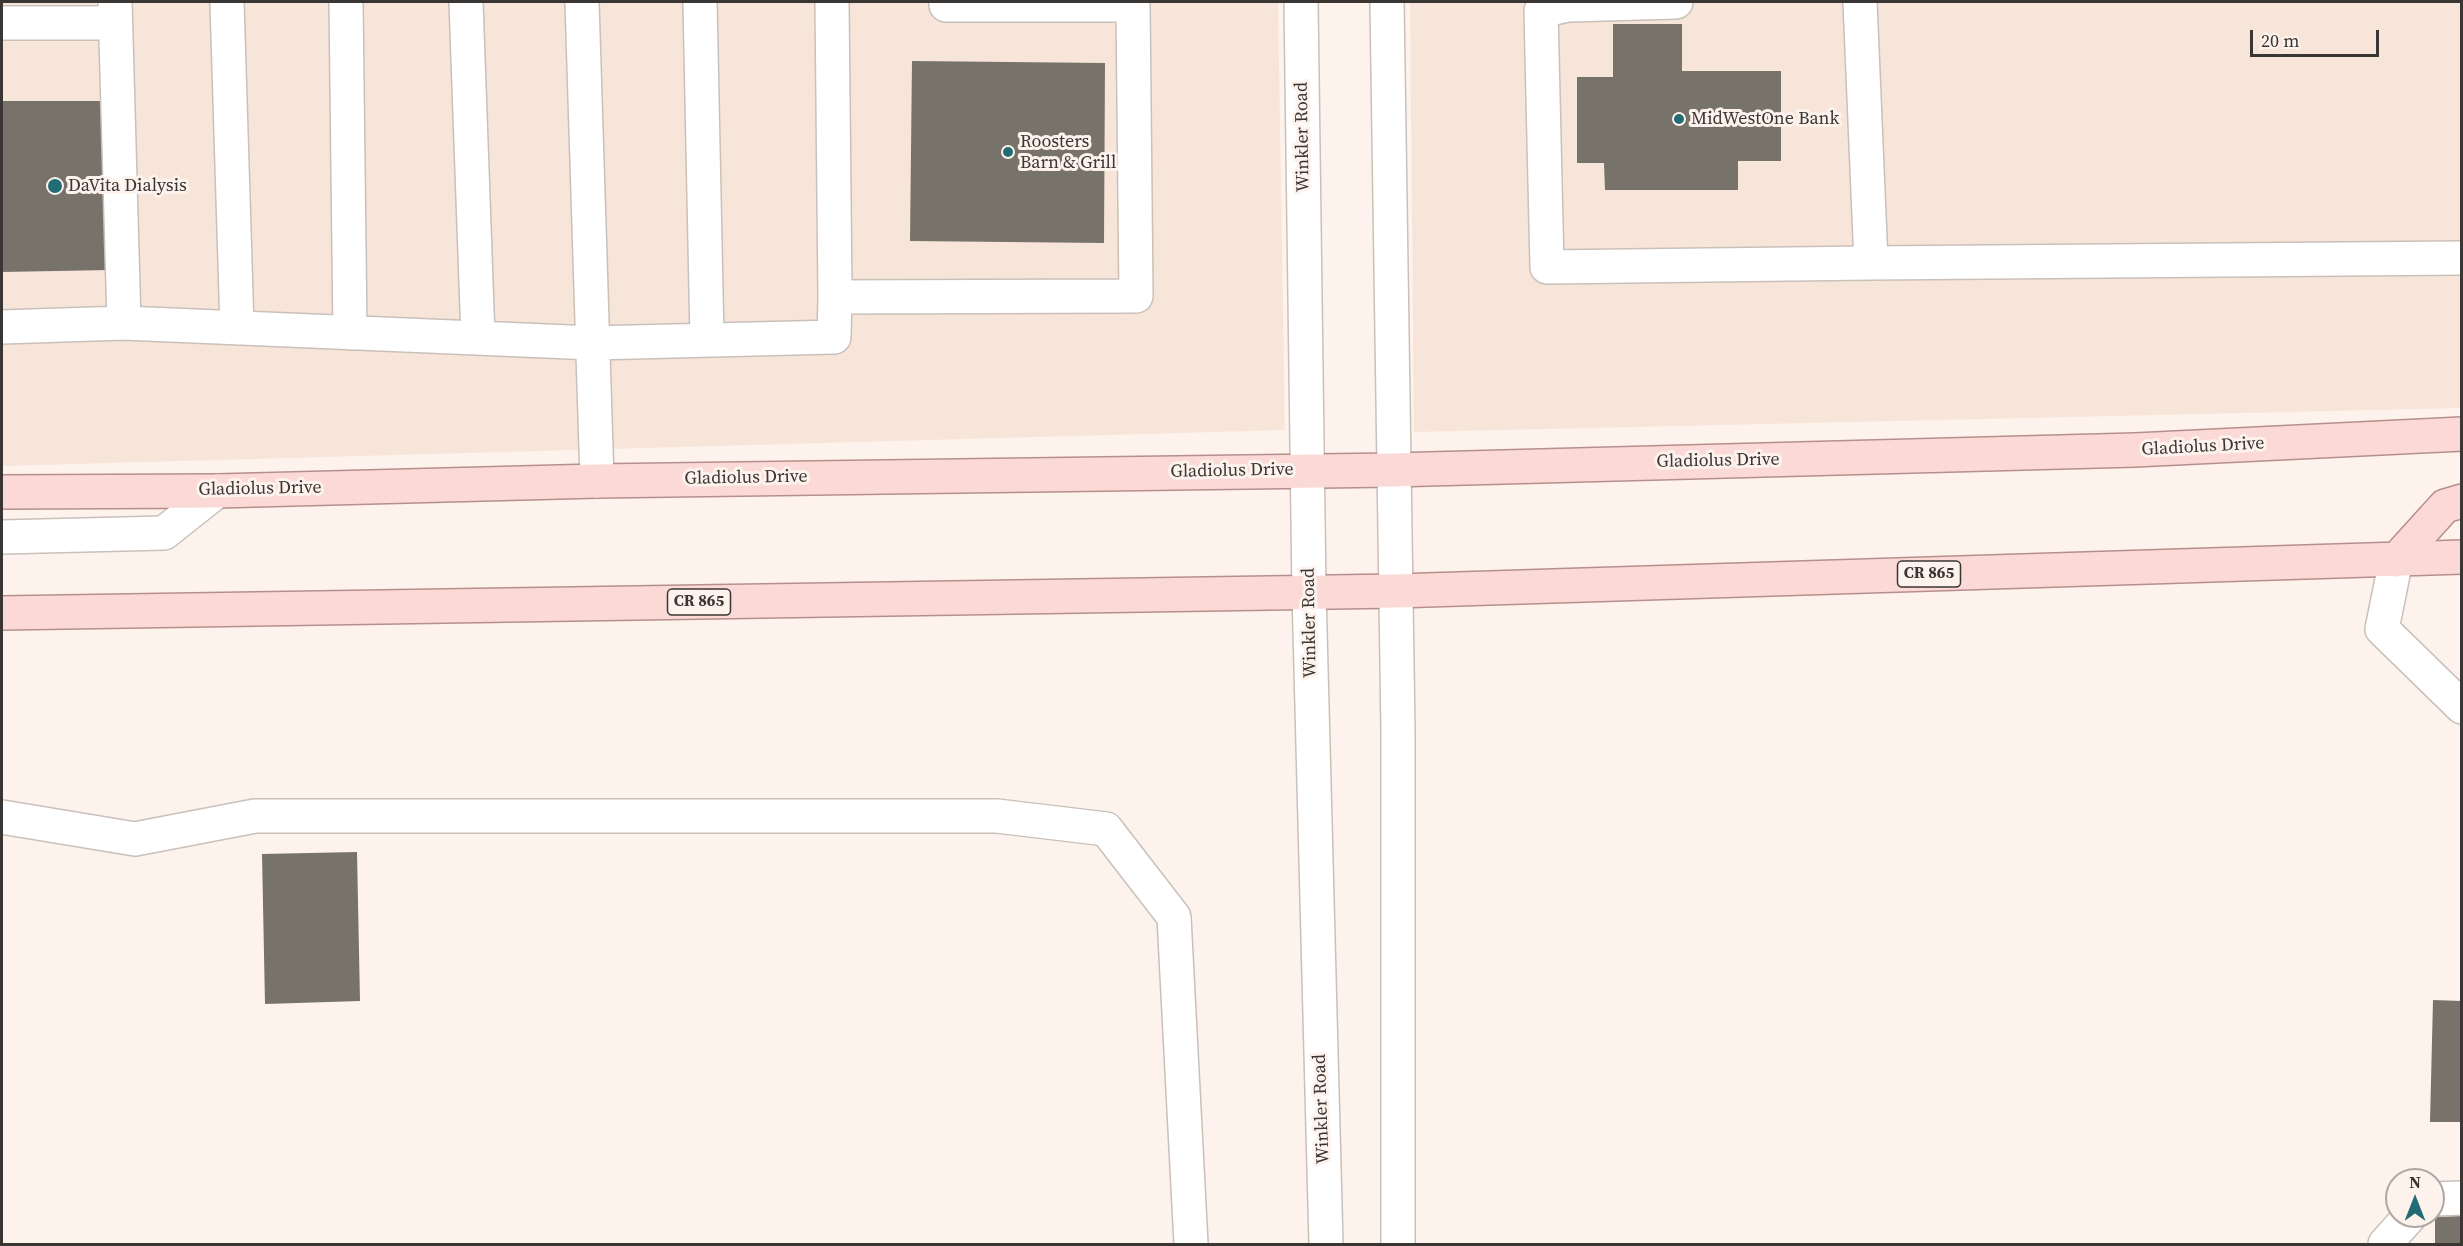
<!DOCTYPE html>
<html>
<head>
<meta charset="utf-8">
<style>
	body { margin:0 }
	#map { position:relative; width:2463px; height:1246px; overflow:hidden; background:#fdf2ec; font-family:"Source Serif 4",serif }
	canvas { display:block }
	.frame { position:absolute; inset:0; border:3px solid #3a3634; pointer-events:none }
	.north { position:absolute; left:2385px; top:1168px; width:60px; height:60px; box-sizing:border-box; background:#fdf2ec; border:2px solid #afa7a2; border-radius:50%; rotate:0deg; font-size:16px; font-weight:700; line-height:24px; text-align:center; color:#3a3634 }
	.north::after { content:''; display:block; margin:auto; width:21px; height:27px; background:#226c75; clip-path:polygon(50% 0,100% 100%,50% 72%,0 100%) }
	.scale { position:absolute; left:2250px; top:30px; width:129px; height:27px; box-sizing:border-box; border:3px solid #3a3634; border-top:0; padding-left:8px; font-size:18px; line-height:21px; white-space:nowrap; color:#3a3634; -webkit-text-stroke:4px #fdf2ec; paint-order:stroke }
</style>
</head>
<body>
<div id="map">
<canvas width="2463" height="1246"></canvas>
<div class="frame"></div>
<div class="north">N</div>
<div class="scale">20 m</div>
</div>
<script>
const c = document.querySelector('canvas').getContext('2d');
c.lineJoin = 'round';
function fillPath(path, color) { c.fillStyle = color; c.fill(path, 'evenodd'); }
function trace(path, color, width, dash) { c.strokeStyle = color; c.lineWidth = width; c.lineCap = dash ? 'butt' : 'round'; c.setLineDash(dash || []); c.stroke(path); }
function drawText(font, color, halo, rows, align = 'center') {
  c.font = font + ' "Source Serif 4",serif'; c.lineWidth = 6; c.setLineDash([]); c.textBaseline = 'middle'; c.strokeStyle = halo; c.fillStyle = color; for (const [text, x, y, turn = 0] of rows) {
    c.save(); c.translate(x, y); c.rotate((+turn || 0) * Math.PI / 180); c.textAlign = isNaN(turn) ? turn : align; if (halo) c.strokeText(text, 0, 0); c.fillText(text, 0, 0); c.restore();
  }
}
fillPath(new Path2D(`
	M2,2H1278L1285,430L2,466Z
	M1410,2H2461V408L1414,432Z`), '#f7e5da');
fillPath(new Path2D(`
	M1613,24H1682V71H1781V161H1738V190H1605L1604,163H1577V77H1613Z
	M912,61L1105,63L1104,243L910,241Z
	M2,101H108L110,270L2,272Z
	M357,852L360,1001L265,1004L262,854Z
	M2433,1000L2462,1001V1122H2430Z
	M2462,1216V1244H2435V1217Z`), '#77736a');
const minor = new Path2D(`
	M115,2L124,323L593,343L834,337L835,297
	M227,2L237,328
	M346,2L350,333
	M466,2L478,338
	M582,2L597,481
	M700,2L707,340
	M832,2L835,297L1136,296L1133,5H946V2
	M1301,2L1309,592L1326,1244
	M1387,2L1398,731V1244
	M1676,2L1568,5L1541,11L1547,267L1871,263L1860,2
	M2,23H115
	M1871,263L2462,258
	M2,327L124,323
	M2,537L164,533L217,491
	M2396,560L2382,629L2462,707
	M2,817L135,839L255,816H997L1106,829L1174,917L1191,1244
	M2433,1199L2462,1198
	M2385,1244L2410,1216`);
const major = new Path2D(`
	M2,492L217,491L597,481L1392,470L2135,450L2462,434
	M2396,560L2445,506L2462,501
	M2,613L1396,591L2462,557`);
trace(minor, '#cac0ba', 36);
trace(major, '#b68f8c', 36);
trace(minor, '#fff', 33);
trace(major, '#fbd9d7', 33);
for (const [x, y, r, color] of [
	[1679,119,6,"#226c75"],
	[1008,152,6,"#226c75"],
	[55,186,8,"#226c75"]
]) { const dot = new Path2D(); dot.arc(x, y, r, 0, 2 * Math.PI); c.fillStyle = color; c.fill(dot); trace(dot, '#fdf2ec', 2); }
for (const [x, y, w] of [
	[1929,574,63],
	[699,602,63]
]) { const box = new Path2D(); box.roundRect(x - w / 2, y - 13, w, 26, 4.5); c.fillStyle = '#fdf2ec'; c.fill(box); trace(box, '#3a3634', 1.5); }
drawText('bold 16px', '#3a3634', null, [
	["CR 865",1929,574],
	["CR 865",699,602]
]);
drawText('18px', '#3a3634', '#fdf2ec', [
	["MidWestOne Bank",1691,119],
	["Roosters",1020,142],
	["Barn & Grill",1020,163],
	["DaVita Dialysis",68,186]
], 'left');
drawText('18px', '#3a3634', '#fdf2ec', [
	["Winkler Road",1303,137,-91],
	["Gladiolus Drive",2203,447,-3],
	["Gladiolus Drive",1718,461,-1],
	["Gladiolus Drive",1232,471,-1],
	["Gladiolus Drive",746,478,-1],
	["Gladiolus Drive",260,489,-1],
	["Winkler Road",1310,623,-91],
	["Winkler Road",1322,1109,-92]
]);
</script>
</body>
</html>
